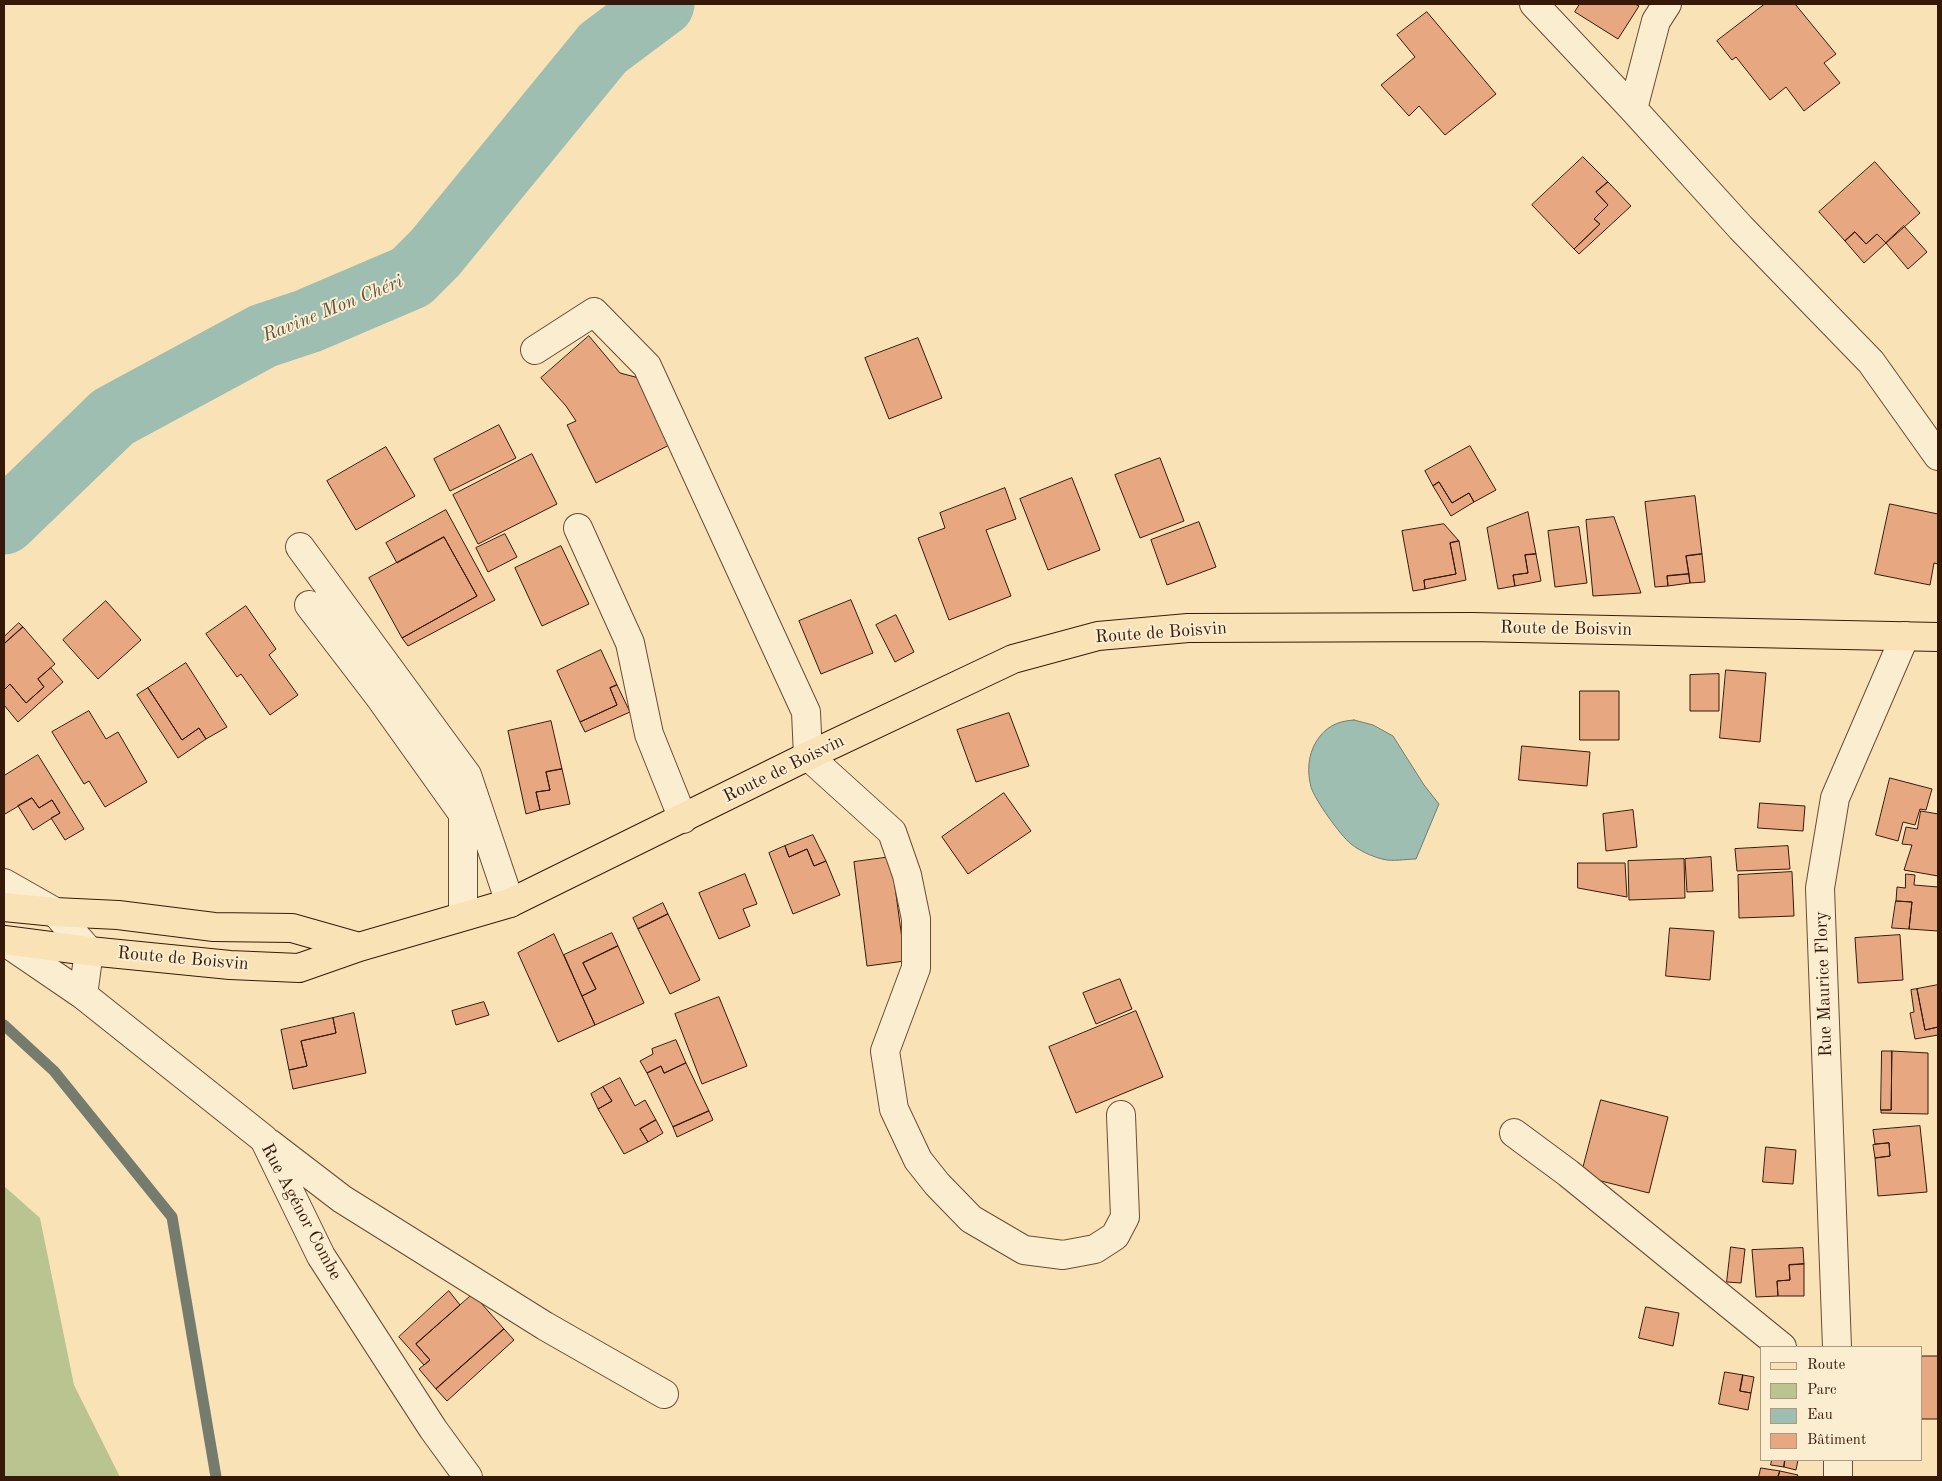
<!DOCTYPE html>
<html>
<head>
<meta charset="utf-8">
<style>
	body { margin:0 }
	#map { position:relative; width:1942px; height:1481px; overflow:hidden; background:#f9e3b6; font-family:"Old Standard TT",serif }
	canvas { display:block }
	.frame { position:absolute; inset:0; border:5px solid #37190a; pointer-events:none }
	.legend { position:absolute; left:1760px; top:1346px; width:162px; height:115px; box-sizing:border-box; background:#fbedd0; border:1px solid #ad9881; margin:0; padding:6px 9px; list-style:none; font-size:15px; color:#37190a }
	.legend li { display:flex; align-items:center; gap:10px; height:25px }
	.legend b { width:25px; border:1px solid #ad9881 }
</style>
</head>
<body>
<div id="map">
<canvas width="1942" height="1481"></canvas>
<div class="frame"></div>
<ul class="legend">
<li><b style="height:6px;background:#f9e3b6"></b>Route</li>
<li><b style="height:14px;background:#bac491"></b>Parc</li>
<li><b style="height:14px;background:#9ebeb1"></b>Eau</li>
<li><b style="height:14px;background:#e7a881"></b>Bâtiment</li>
</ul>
</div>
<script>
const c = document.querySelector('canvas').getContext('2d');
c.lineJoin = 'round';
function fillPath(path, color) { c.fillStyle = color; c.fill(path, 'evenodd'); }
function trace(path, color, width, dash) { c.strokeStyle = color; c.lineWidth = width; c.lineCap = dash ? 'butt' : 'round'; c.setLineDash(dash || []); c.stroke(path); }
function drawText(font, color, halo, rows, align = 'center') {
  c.font = font + ' "Old Standard TT",serif'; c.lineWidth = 4; c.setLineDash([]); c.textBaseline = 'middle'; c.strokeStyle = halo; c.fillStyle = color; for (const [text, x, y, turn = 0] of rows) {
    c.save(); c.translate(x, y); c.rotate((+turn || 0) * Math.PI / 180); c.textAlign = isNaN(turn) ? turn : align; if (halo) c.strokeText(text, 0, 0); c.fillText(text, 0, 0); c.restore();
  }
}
fillPath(new Path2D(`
	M4,1186L40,1218L74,1385L120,1477H4Z`), '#bac491');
const water = new Path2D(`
	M1354,720L1373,725L1393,736L1424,785L1439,804L1416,859C1406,859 1392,862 1382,859C1371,856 1360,851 1351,844C1340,835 1315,800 1311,787C1307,772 1308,755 1316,742C1325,727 1337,721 1354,720Z`);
fillPath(water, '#9ebeb1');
trace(water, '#757c6e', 1);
trace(new Path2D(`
	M4,1025L54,1071L172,1217L216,1477`), '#757c6e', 11);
trace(new Path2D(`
	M4,522L113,417L263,336L308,321L411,277L435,253L603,48L662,4`), '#9ebeb1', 65);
const building = new Path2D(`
	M1580,4H1635L1639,6L1618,39L1575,12Z
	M1765,4H1795L1836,54L1824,63L1840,83L1804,111L1786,87L1770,100L1736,57L1732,60L1717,41Z
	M1427,12L1496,94L1445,135L1419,106L1409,116L1381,85L1415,57L1397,35Z
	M1583,157L1608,182L1596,192L1608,205L1594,219L1600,224L1574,249L1532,205Z
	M1875,162L1920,213L1886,243L1877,234L1866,244L1855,232L1845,241L1819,212Z
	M1608,182L1631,206L1579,254L1574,249L1600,224L1594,219L1608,205L1596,192Z
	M1904,226L1927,252L1908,269L1886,243Z
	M1855,232L1866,244L1877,234L1886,243L1864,263L1845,241Z
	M589,336L620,373L639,378L671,444L596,483L567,425L576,421L566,406L541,378Z
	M918,338L942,398L889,419L865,358Z
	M499,425L516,458L450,491L434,459Z
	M1470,446L1496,490L1474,502L1469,493L1452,503L1439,482L1433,486L1425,471Z
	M386,447L415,496L356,530L327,481Z
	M532,454L557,504L478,544L453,495Z
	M1160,458L1184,521L1140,538L1115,475Z
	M1072,478L1100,550L1048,570L1020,499Z
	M1439,482L1452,503L1469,493L1474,502L1451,516L1433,486Z
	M1005,488L1016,519L986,530L1011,596L949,620L918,538L945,528L940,513Z
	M1695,496L1702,554L1686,556L1689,574L1667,576L1668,586L1655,587L1645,502Z
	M1890,504L1938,514V564L1934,563L1930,585L1875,574Z
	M446,510L495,600L408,646L402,638L477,596L444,537L397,563L386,543Z
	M1528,512L1536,554L1525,555L1528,573L1513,575L1515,586L1498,589L1487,528Z
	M1614,517L1641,593L1593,596L1586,520Z
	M1199,522L1216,567L1167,585L1151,540Z
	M1444,524L1459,541L1450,543L1456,574L1424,580L1425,589L1413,591L1402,531Z
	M1579,527L1587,583L1555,587L1548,531Z
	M505,534L517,557L488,572L476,548Z
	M444,537L477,596L402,638L369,578Z
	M1459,541L1466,580L1425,589L1424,580L1456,574L1450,543Z
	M561,546L589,604L542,626L515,568Z
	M1536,554L1541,581L1515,586L1513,575L1528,573L1525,555Z
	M1702,554L1705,582L1690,583L1686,556Z
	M1689,574L1690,583L1668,586L1667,576Z
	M851,600L873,653L821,674L799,621Z
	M106,601L141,640L98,679L63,640Z
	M246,606L276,649L269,655L298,695L270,715L241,674L237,677L206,634Z
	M896,615L914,652L895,662L876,625Z
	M19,623L23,627L4,644V637Z
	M23,627L55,664L38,679L44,687L26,703L10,684L4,690V644Z
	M601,650L617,685L610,688L617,705L580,722L557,671Z
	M186,663L227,727L206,739L199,728L182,740L148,688Z
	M51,668L63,682L18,722L4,705V690L10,684L26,703L44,687L38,679Z
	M1726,670L1766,673L1760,742L1720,738Z
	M1719,674V711H1690V675Z
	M617,685L630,712L585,732L580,722L617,705L610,688Z
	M148,688L182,740L199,728L206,739L178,758L137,695Z
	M1580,691H1619V740H1580Z
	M89,711L106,739L118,732L147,782L105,807L89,781L84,784L52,732Z
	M1009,713L1029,766L976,782L957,730Z
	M551,721L562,769L546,772L550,790L536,792L540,810L526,814L508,731Z
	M1522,746L1590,752L1587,786L1519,780Z
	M38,755L84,829L65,840L51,818L60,813L52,800L39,808L32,798L5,814L4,812V776Z
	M562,769L570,804L540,810L536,792L550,790L546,772Z
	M1890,778L1932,789L1926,810L1920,809L1915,825L1903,822L1898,841L1876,835Z
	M1004,793L1031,831L968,874L942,837Z
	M32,798L39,808L52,800L60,813L33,830L18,806Z
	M1760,803L1805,806L1803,831L1758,828Z
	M1633,810L1637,847L1606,851L1603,814Z
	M1921,811L1938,814V876L1904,870L1912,845L1902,844L1906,827L1917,829Z
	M813,835L826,861L814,866L807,849L789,857L785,846Z
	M785,846L789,857L807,849L814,866L826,861L840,895L793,914L769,853Z
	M1788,846L1790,869L1737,871L1735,849Z
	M891,857L905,961L867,966L854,862Z
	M1711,857L1713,891L1687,892L1685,859Z
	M1684,859L1685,898L1629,900L1628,861Z
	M1578,863H1625L1627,897L1578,888Z
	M1792,872L1794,916L1739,918L1738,875Z
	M745,874L757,904L743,909L750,926L719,939L699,893Z
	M1906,874L1915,875L1914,885L1938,887V931L1909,929L1912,902L1896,901L1897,887L1905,888Z
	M1896,901L1912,902L1909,929L1892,928Z
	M663,903L668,914L638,929L633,918Z
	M668,914L700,980L670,994L638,929Z
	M1670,928L1714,931L1710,980L1666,976Z
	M612,933L618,946L583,963L596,989L582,996L564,955Z
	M554,934L595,1025L558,1042L518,953Z
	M1900,935L1903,980L1858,983L1855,938Z
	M618,946L644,1003L595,1025L582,996L596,989L583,963Z
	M1120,979L1132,1009L1096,1024L1083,993Z
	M1938,985V1027L1925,1030L1917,989Z
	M1917,989L1925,1030L1938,1027V1035L1915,1039L1910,1013L1914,1012L1911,990Z
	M719,997L747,1066L702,1084L675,1014Z
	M484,1002L489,1015L456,1025L452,1011Z
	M1136,1011L1163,1077L1076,1113L1049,1047Z
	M354,1013L366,1073L293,1089L289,1070L307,1066L301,1041L336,1033L333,1018Z
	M333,1018L336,1033L301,1041L307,1066L289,1070L281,1030Z
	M676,1040L686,1063L664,1073L661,1066L647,1073L640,1061L653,1054L652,1049Z
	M1882,1051H1892L1891,1110H1881Z
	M1892,1051L1928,1053V1114L1881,1113V1110H1891Z
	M686,1063L709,1111L673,1127L647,1073L661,1066L664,1073Z
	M620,1078L635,1106L645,1100L656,1120L640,1129L648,1142L624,1154L598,1109L612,1101L603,1087Z
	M603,1087L612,1101L598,1109L591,1094Z
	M1601,1100L1668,1117L1649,1193L1581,1176Z
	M709,1111L713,1120L677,1137L673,1127Z
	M656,1120L663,1133L648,1142L640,1129Z
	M1920,1126L1927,1192L1878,1196L1875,1158L1890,1156L1889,1143L1875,1144L1873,1130Z
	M1889,1143L1890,1156L1875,1158L1873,1145Z
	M1766,1147L1796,1150L1793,1184L1763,1182Z
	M1731,1247L1745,1249L1741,1283L1727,1282Z
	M1803,1248L1804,1264L1789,1265L1790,1280L1777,1281L1778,1296L1756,1297L1752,1250Z
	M1804,1264V1296H1778L1777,1281L1790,1280L1789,1265Z
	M449,1291L460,1305L416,1344L430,1360L424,1365L399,1337Z
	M473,1294L504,1329L436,1389L419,1369L430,1360L416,1344Z
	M1646,1307L1679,1313L1673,1346L1639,1338Z
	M504,1329L514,1340L447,1401L436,1389Z
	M1921,1356H1938V1419H1921Z
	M1725,1372L1743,1375L1740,1391L1751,1393L1748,1410L1719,1404Z
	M1743,1375L1754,1377L1751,1393L1740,1391Z
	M1772,1460H1785L1784,1467L1771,1465Z
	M1785,1460H1798L1796,1470L1784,1467Z
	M1761,1468L1780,1471L1778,1477H1759Z
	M1780,1471L1798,1475L1797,1477H1778Z`);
fillPath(building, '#e7a881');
trace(building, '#37190a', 1);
const minor = new Path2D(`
	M1534,4L1633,109L1741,228L1871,362L1938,456
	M1633,109L1656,21L1667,4
	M535,350L594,312L647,366L806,712L808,756L892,832L907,875L916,919V968L885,1051L894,1109L918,1160L937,1184L971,1219L1024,1250L1063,1255L1095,1249L1115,1236L1125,1217L1121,1115
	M578,528L630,643L649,734L683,819
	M300,547L467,775L510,903
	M309,605L381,699L463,814V916
	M4,883L55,912L89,951L83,995
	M4,941L83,995L264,1139L321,1256L433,1429L468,1477
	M1514,1133L1568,1173L1782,1347
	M269,1143L342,1199L545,1326L664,1394
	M1837,1347L1820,888L1835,798L1905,636
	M1838,1460V1477`);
const major = new Path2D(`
	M4,907L55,912L118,915L214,927L292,928L359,947
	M4,940L89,951L230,965L299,968L359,947L510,903L808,756L1013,659L1098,636L1188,628L1472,627L1938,637`);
trace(minor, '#684c35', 30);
trace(major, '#37190a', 30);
trace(minor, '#fbedd0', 28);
trace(major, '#f9e3b6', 28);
drawText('18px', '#37190a', '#fbedd0', [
	["Route de Boisvin",1566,629,1],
	["Route de Boisvin",1161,633,-4],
	["Route de Boisvin",784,769,-26],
	["Route de Boisvin",183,959,5],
	["Rue Maurice Flory",1824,984,-92],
	["Rue Agénor Combe",301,1212,62]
]);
drawText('italic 19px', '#5b5344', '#fbedd0', [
	["Ravine Mon Chéri",333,309,-22]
]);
</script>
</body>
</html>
